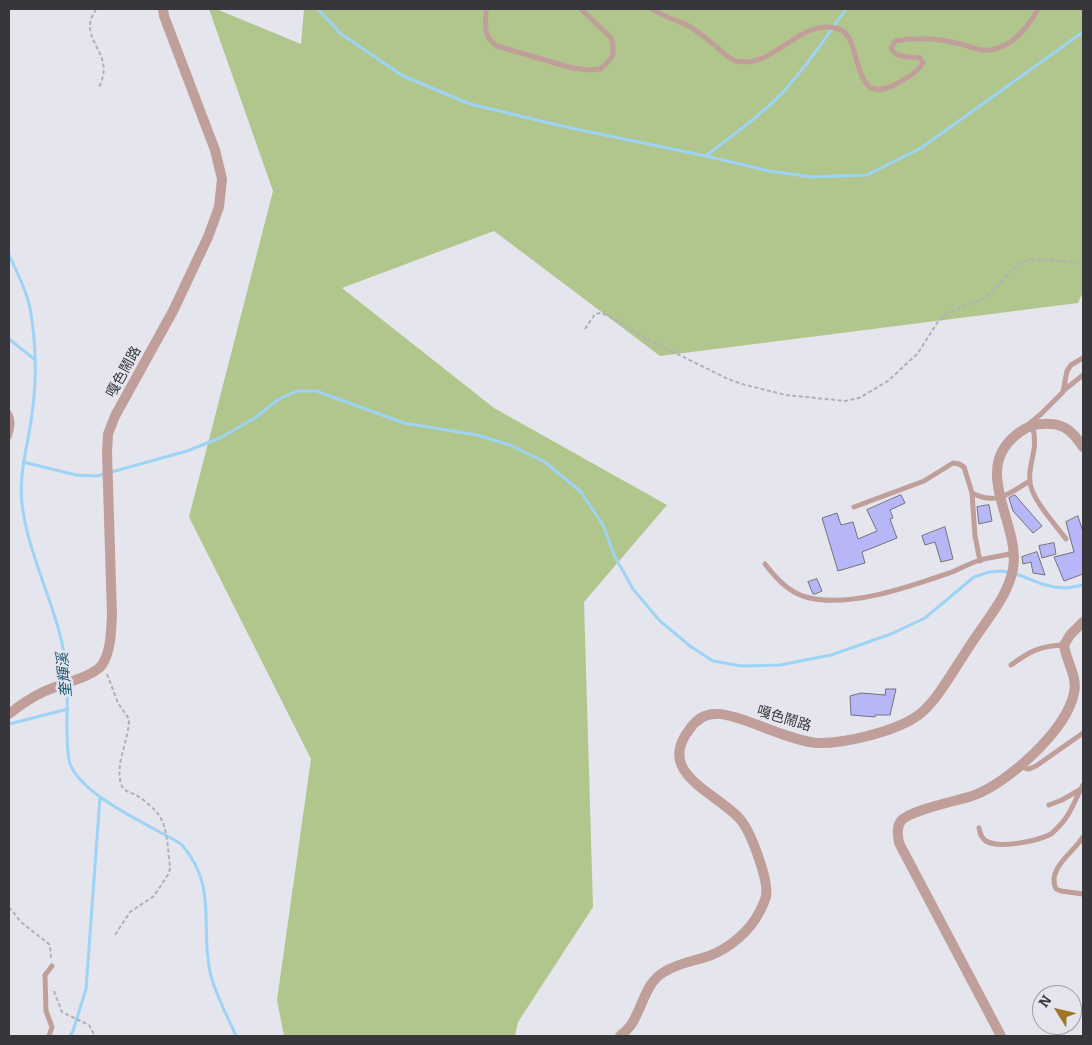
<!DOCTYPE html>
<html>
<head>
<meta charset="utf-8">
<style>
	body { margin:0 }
	#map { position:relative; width:1092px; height:1045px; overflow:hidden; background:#e5e5ee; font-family:Bitter,serif }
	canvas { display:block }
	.frame { position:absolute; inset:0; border:10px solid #37373b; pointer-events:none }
	.north { position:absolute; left:1032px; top:985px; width:50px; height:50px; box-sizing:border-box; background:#e5e5ee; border:1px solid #9f9fa6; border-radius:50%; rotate:306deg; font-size:14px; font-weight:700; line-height:20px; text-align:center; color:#37373b }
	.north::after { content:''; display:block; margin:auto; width:18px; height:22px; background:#a07525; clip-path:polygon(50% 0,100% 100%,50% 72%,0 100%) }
</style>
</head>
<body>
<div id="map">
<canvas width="1092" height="1045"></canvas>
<div class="frame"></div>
<div class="north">N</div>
</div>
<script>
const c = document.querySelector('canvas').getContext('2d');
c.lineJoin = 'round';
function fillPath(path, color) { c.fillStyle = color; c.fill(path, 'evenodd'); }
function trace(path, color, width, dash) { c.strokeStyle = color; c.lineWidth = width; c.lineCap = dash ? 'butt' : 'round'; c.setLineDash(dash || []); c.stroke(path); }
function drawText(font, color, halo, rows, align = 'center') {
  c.font = font + ' Bitter,"Noto Sans TC",serif'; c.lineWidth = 5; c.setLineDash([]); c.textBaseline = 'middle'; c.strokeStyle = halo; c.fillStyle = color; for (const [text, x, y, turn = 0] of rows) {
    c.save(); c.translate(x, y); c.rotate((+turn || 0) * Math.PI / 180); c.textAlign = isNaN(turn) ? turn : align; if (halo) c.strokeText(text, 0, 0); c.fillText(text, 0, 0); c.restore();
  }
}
fillPath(new Path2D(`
	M209,9H216L301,44L304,9H1083V292L1078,303L660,356L494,231L342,288L494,408L667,505L584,602L593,907L518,1022L515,1036H284L277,1000L311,759L189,517L273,191Z`), '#b1c68d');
trace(new Path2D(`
	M318,9L341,34L403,76L470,104L566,127L706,156L769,171L812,177L867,175L921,148L1083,32
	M706,156C732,135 761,116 783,92C807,66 826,37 846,9
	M9,255C17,272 26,289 30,308C36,342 37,379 32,414C28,446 17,478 23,511C32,569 65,621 67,680
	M9,339L34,359
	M23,462L76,475L97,476L187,451L220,438L255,418L279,399L297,391H316L404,423L477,435L510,445L545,462L581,492L603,525L614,555L633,589L659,620L690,646L713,661L742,666L780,665L831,655L891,634L925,618L974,577L989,572L1002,571L1019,575L1042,584L1054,587L1067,588L1083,585
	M67,686C68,710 65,736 69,760C76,794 152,826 181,844C218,885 200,924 210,972C215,994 227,1015 236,1036
	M9,724L68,709
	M70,1036L73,1031L86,989L100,797`), '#9dd4f5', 3);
const building = new Path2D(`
	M901,495L905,503L890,510L893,518L890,519L897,538L862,552L865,563L838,571L822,518L837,513L841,525L853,522L858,539L877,531L867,510Z
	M1015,495L1042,526L1033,533L1013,511L1009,498Z
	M989,505L992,521L979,524L977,507Z
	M1078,516L1083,532V574L1064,581L1054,557L1074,552L1066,522Z
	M945,527L953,559L941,562L935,542L925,545L922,536Z
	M1054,543L1056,554L1042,558L1039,546Z
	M1037,552L1045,575L1033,573L1031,562L1023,564L1022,557Z
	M817,579L822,591L815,594H813L808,582Z
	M886,689H896L890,715H875V717L851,715L850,696L861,693L885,695Z`);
fillPath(building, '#b7b7f8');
trace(building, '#71727a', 1);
trace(new Path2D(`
	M96,9C95,12 92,16 91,19C84,44 115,55 99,87
	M585,329L595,314L601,313L609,316L641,336L728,379L742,384L786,395L845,401L859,398L888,381L918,353L937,323L948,313L982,299L996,288L1014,268L1023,262L1032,259L1083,263
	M107,674L118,703L129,719C129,740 115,763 121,784C124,793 133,792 139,797C146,801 154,809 159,815C168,829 168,852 170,868L169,873L154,896L130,912L115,935
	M9,907L21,922L50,945L51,959
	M54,991L62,1012L89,1025L95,1036`), '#b0b0b7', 2, [4, 2.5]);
trace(new Path2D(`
	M486,9C486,26 482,35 497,46L572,68L590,70L600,69L607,63L613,55V45L611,38L581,9
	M652,9C663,16 675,20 687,25C698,31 708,40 718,48C723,52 729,59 736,61C775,70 799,16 839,29C864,37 849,110 896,84C906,78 917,73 923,63L920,58C910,57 895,58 891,48L895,41C917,37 938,38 960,44C970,46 980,52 990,50C1012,47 1028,27 1038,9
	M1063,391L1083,375
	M9,413C14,420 12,429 9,437
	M1029,424L1041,414L1063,392L1067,371L1071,365L1083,358
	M1032,426C1040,449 1027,463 1030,483C1033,501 1055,524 1066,539
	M972,493L975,536L980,561
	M854,507L924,481L953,463L959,464L964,467L972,493C997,506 1009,493 1030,481
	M765,564C776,578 788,592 806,597C848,609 912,586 952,572C961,568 971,563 980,560C991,557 1003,556 1014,553
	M1011,665C1030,651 1040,646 1064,645
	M1021,767L1029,769L1036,766L1083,733
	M1049,805L1062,800L1081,789
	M979,828C980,833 981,838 986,841C999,849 1038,841 1051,834C1055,831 1059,826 1062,823C1072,812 1076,797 1083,785
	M1083,837C1074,852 1046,869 1056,889L1061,891L1083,894
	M49,1036L52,1027L46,1011L45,975L52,966`), '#c09e9a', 5);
trace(new Path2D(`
	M9,714C20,705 32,697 45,691C60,684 93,677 102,665C111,651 111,632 112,615L107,453L108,434L115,416L173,311L208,237L219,207L222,179L215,150L164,16L163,9
	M620,1036C624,1033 628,1029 631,1025C643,1007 645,983 664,972C678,963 694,961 709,956C730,948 750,931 760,911C762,907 765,901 766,896C769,880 750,829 739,818C715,792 656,773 689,730C695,721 704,714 715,714C723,713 734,717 741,719C762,726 797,742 817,743C843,744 892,732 914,718C926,711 935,699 943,687C954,671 964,654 975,638C989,617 1008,595 1013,569C1021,524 971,471 1016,435C1027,426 1036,423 1050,424C1066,424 1075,435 1083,447
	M1001,1036L899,843C898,836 896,828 901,821C910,810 957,801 972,796C1007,784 1067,730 1074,693C1078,677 1066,661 1064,645L1070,635L1083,622`), '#c09e9a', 10);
drawText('14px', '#37373b', '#e5e5ee', [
	["嘎色鬧路",124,372,-61],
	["嘎色鬧路",784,719,17]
]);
drawText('italic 15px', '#225975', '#e5e5ee', [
	["奎輝溪",65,675,-95]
]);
</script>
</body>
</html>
